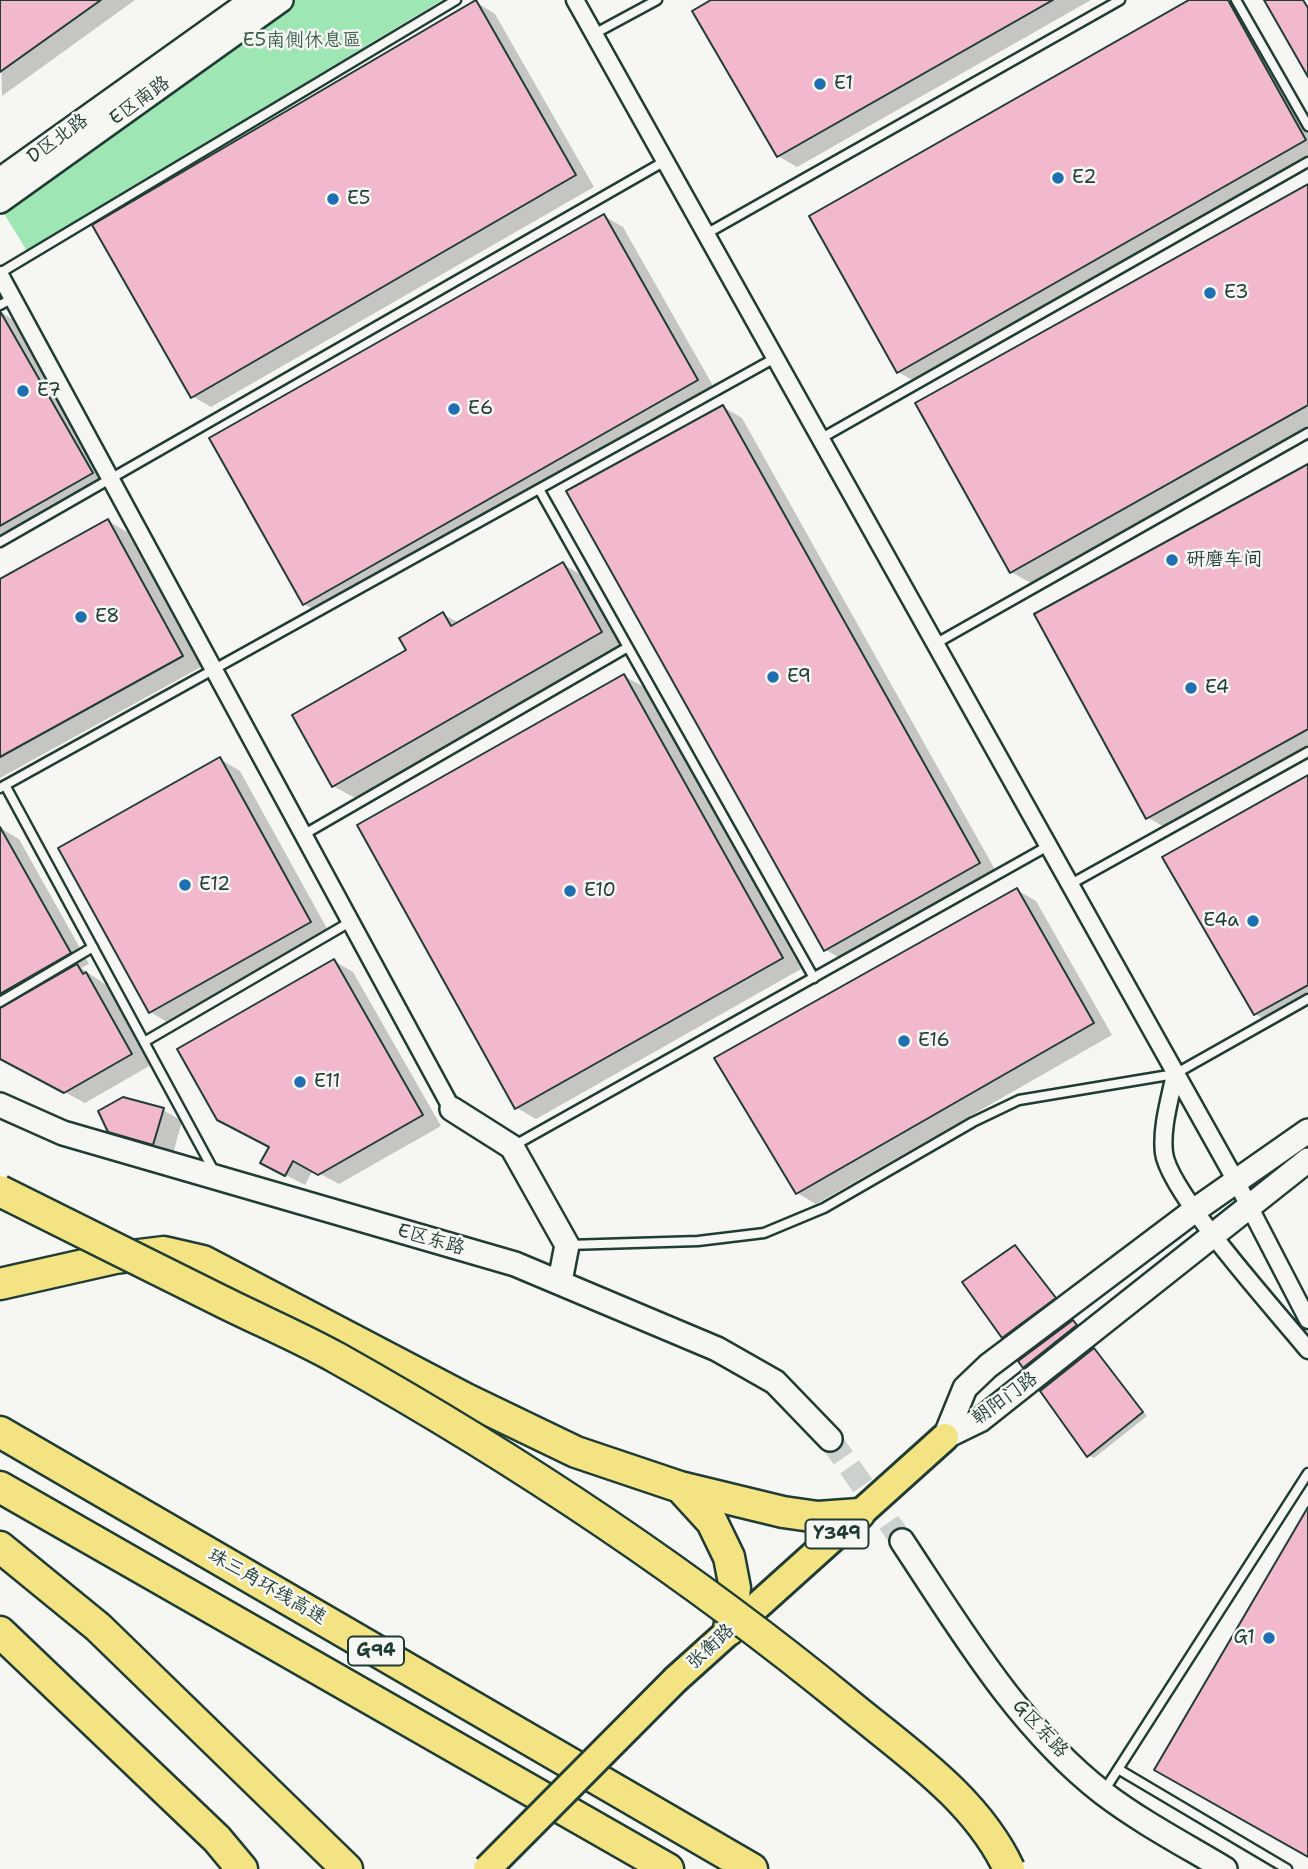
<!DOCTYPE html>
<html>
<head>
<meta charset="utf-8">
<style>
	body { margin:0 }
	canvas { display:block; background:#f6f6f2 }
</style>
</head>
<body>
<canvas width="1308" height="1869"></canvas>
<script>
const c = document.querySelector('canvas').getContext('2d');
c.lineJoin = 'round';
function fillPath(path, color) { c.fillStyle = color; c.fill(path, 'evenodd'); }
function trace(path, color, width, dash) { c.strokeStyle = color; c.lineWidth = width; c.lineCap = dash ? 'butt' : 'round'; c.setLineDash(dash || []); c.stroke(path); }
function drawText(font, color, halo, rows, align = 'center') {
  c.font = font + ' "Shantell Sans","LXGW WenKai TC",sans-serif'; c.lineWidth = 5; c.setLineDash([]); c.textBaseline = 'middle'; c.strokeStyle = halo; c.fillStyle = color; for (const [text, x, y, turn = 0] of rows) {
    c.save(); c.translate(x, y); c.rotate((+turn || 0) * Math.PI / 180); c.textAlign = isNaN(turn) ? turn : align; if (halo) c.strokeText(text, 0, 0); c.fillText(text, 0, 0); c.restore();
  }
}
fillPath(new Path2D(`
	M296,0H442L27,251L0,207Z`), '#9ee6b4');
fillPath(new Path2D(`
	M0,0H135L2,96Z
	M715,0H1091L797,167L778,156Z
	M1193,0H1239L1308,122V161L918,383L898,372Z
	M476,2L495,14L594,187L211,407L192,396Z
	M1308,186V427L1031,583L1011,572Z
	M604,216L623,227L716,391L324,615L304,604Z
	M0,312L21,324L111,484L0,547Z
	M723,407L742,418L998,875L845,961L826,950Z
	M1308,466V750L1166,828L1147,817Z
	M108,521L127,532L201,667L0,778V581Z
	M563,564L588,579L627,647L359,800L333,786L408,651L443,614L459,623Z
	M624,676L644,687L801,969L536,1119L517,1108Z
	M220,759L240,771L330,934L169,1023L150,1012Z
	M1308,777V1006L1275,1025L1255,1014Z
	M0,828L19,839L89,964L81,968L106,985L151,1065L85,1103L0,1057Z
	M1017,890L1036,901L1112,1035L816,1204L797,1193Z
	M334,961L353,972L441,1126L339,1184L313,1170L305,1185L282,1173L270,1150Z
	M163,1110L182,1121L173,1154L130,1142L110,1130Z
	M1015,1247L1060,1301L1009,1340L1003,1337Z
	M1073,1322L1081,1329L1030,1370L1025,1366Z
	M1094,1350L1147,1416L1094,1458L1088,1455Z`), '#0003');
const building = new Path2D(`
	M0,0H101L0,72Z
	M476,0L576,175L191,398L92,225Z
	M711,0H1053L777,157L692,11Z
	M1189,0H1228L1306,140L897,373L809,216Z
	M1264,0H1303L1308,8V77Z
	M1308,184V405L1010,573L915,403Z
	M604,214L698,380L303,605L209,438Z
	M0,311L93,473L0,526Z
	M723,405L980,863L824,951L566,491Z
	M1308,464V729L1146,819L1034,614Z
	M108,519L183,656L0,757V579Z
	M563,562L602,632L332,787L292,715L406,650L399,638L443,612L451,626Z
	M624,674L783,958L515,1109L357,825Z
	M220,757L311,922L149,1013L58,848Z
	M1308,775V985L1254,1015L1162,857Z
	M0,827L71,953L0,994Z
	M1017,888L1094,1023L796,1194L714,1058Z
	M334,959L423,1115L318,1175L293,1161L285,1176L260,1163L269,1147L217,1120L177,1049Z
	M77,964L83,974L86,972L132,1054L64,1093L0,1059V1008Z
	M123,1097L164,1108L153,1145L108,1132L98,1111Z
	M1015,1245L1056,1298L1002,1338L962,1282Z
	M1073,1320L1077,1325L1023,1368L1018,1361Z
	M1094,1348L1143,1412L1087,1457L1040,1391Z
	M1308,1507V1857L1154,1770Z`);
fillPath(building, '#f2b9ce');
trace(building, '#1f3d34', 2);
trace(new Path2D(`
	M830,1439L902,1541`), '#cbd1cc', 23, [23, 11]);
const lane = new Path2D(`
	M1236,0L1308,126
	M594,34L657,0
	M706,234L1120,0
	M0,273L456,0
	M0,305L13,298
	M820,439L1308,162
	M539,489L814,978
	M0,542L665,161
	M935,644L1308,433
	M5,785L215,1173
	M0,788L775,358
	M303,835L628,647
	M1069,885L1308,752
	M0,1002L93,947
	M144,1042L350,922
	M515,1145L1048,846
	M568,1245L698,1241L764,1233L824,1208L973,1122L1019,1100L1175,1074L1308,999
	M1118,1769L1287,1869
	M1104,1791L1308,1473`);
const street = new Path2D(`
	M575,0L1236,1181L1308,1320
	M0,275L452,1109
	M1175,1074C1170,1099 1161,1128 1164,1153C1169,1193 1278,1313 1308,1350`);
const secondary = new Path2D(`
	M0,180L252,0
	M0,201L281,0
	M0,1105L63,1133L515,1264L717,1349L775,1382L830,1439
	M452,1109L512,1147L567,1245L560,1281
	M945,1437L965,1388L988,1366L1195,1210L1308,1131
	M945,1437L980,1420L1308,1160
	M902,1541C961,1630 1018,1727 1103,1793C1141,1822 1185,1845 1225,1869`);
const primary = new Path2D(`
	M676,1679L945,1437`);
const highway = new Path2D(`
	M0,1284L115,1258L164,1252L203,1261L466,1399L576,1452L680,1487L712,1522L729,1557L735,1588L729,1630
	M0,1432L752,1869
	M0,1487L668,1869
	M680,1487L783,1512L818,1517L859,1514
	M0,1547L98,1627L347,1869
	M0,1632L217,1839L242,1869`);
trace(lane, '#1f3d34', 13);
trace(street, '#1f3d34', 21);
trace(secondary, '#1f3d34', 28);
trace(primary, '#1f3d34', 32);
trace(highway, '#1f3d34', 35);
trace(lane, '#f6f6f2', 8);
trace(street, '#f6f6f2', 16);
trace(secondary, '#f6f6f2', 23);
trace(primary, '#f4e382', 26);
trace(highway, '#f4e382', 30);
const primaryBridge = new Path2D(`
	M487,1869L676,1679`);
const highwayBridge = new Path2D(`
	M0,1191C74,1228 147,1264 221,1301C259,1320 299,1337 337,1358C517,1459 687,1572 847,1703C905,1751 976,1798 1009,1869`);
trace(primaryBridge, '#1f3d34', 32, []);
trace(highwayBridge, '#1f3d34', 35, []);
trace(primaryBridge, '#f4e382', 26);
trace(highwayBridge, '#f4e382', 30);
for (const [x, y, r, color] of [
	[820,84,7,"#1f6fb2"],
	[1058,178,7,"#1f6fb2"],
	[333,199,7,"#1f6fb2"],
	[1210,293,7,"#1f6fb2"],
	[23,391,7,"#1f6fb2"],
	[454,409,7,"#1f6fb2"],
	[1172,560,7,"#1f6fb2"],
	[81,617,7,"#1f6fb2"],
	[773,677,7,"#1f6fb2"],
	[1191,688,7,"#1f6fb2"],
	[185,885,7,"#1f6fb2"],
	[570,891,7,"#1f6fb2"],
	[1253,921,7,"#1f6fb2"],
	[904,1041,7,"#1f6fb2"],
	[300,1082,7,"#1f6fb2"],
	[1269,1638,7,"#1f6fb2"]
]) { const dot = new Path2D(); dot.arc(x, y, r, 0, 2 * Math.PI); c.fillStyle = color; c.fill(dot); trace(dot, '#f6f6f2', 2.5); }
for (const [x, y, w] of [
	[837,1534,63],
	[376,1651,56]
]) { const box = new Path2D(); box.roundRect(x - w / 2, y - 14.5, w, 29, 5); c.fillStyle = '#f6f6f2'; c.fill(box); trace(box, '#1f3d34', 2); }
drawText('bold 18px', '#1f3d34', null, [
	["Y349",837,1534],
	["G94",376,1651]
]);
drawText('19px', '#385f4e', '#f6f6f2', [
	["E5南側休息區",302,41]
]);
drawText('19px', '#1f3d34', '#f6f6f2', [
	["E1",834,84],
	["E2",1072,178],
	["E5",347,199],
	["E3",1224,293],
	["E7",37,391],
	["E6",468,409],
	["研磨车间",1186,560],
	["E8",95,617],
	["E9",787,677],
	["E4",1205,688],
	["E12",199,885],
	["E10",584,891],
	["E4a",1239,921,"right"],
	["E16",918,1041],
	["E11",314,1082],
	["G1",1255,1638,"right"]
], 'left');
drawText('19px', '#1f3d34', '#f6f6f2', [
	["E区南路",140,101,-36],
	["D区北路",58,139,-36],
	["E区东路",431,1240,16],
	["朝阳门路",1005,1399,-36],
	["珠三角环线高速",267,1587,30],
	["张衡路",711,1647,-43],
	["G区东路",1040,1729,47]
]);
</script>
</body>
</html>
